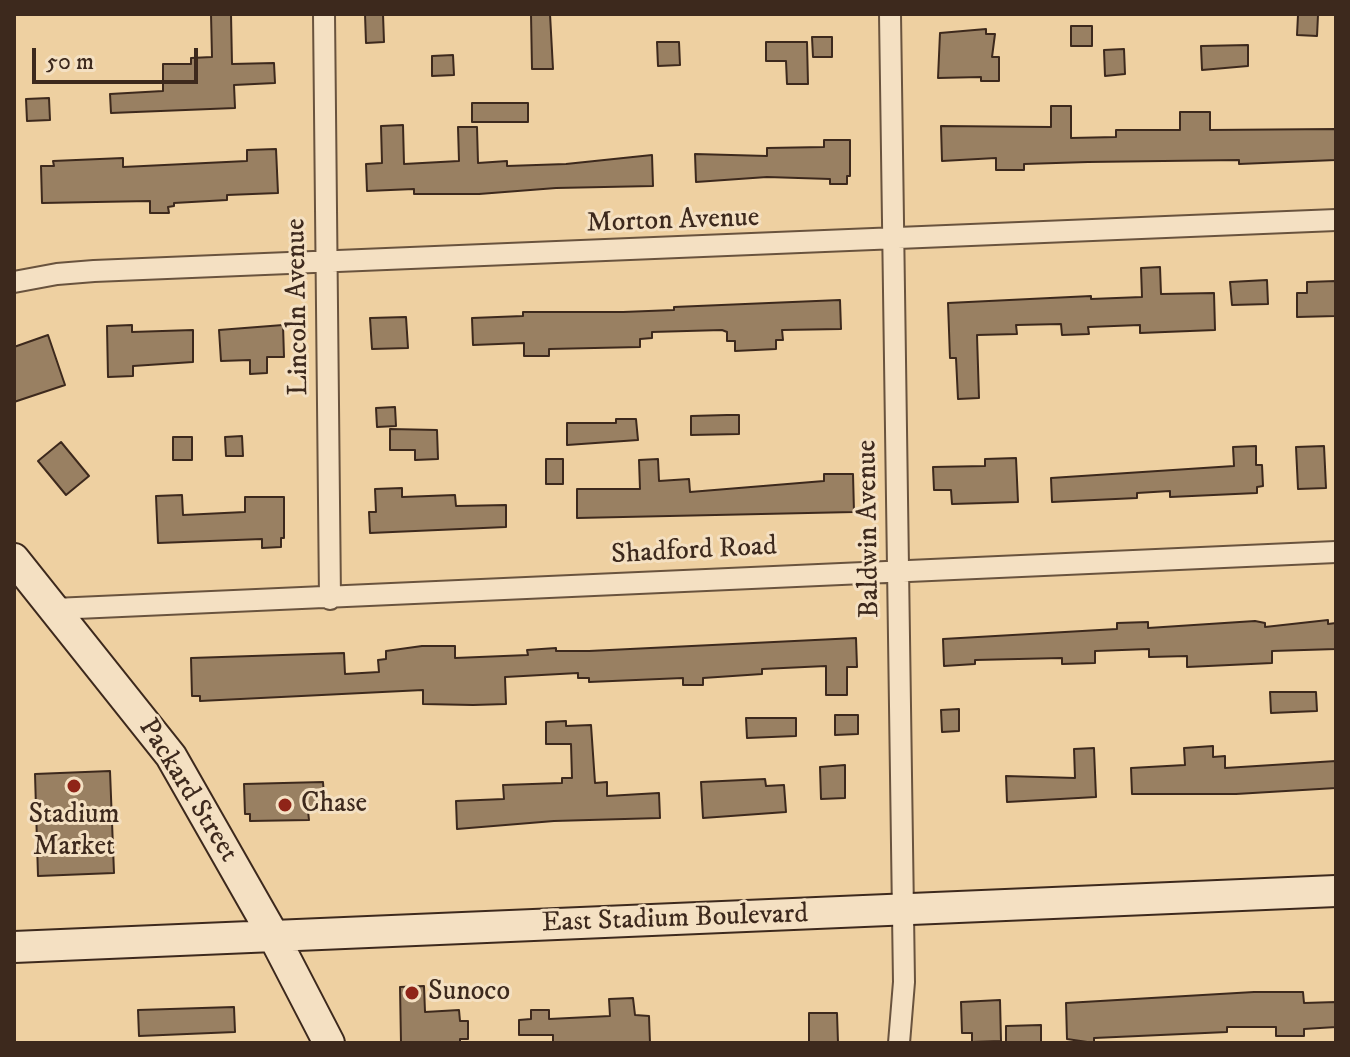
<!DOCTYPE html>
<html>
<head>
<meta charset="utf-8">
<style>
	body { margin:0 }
	#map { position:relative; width:1350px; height:1057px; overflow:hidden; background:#eed0a1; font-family:"IM FELL DW Pica",serif }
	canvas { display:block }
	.frame { position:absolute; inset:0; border:16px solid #3d291d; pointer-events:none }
	.scale { position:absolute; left:32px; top:48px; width:166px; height:36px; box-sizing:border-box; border:4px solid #3d291d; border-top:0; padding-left:10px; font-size:24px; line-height:28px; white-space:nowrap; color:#3d291d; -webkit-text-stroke:6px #f4e0c2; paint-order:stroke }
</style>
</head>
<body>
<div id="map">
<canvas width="1350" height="1057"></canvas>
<div class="frame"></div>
<div class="scale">50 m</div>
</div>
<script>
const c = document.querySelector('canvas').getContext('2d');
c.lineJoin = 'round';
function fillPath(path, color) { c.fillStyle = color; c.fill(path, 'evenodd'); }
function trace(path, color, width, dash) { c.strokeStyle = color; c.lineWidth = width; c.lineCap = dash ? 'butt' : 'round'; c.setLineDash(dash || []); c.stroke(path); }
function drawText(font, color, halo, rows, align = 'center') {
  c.font = font + ' "IM FELL DW Pica",serif'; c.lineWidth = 6; c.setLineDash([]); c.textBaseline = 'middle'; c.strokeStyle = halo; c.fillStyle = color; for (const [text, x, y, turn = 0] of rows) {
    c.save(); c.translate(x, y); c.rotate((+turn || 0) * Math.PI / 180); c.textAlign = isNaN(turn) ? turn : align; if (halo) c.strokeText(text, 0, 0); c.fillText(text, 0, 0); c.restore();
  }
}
const building = new Path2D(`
	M211,14H231L232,64L274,63L275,83L234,85L235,108L111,113L110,94L163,91V64H191V58L212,57Z
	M365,14H383L384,42L366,43Z
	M531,14H550L553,69H532Z
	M1298,15H1318L1317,36L1297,35Z
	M1071,26H1092V46H1071Z
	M986,29V34H995L992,57H999V81H981V77L938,78L940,33Z
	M812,37H832V57H813Z
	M657,42H679L680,65L658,66Z
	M766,42H807L808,84H787L786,61H766Z
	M1248,45V66L1202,70L1201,46Z
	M1124,49L1125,74L1105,76L1104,50Z
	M453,55L454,75L432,76V56Z
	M49,98L50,120L27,121L26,99Z
	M472,103H528V122H472Z
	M1051,106H1071V138L1116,137V130H1180V112H1210V130L1336,129V160L1239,164V160L1088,162L1024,164V170H996V158L942,161L941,126L1051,127Z
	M403,125L404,164L459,161L458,127H477L478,163L507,161V166L566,164L652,155L653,186L556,188L479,194H414V189L367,191L366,164L382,163L381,126Z
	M824,140H850V176H847V184H830V179L767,177L696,182L695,154L767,156V148L824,147Z
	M276,149L278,193L227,195V200L174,203V206L168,207L169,213H150V201L42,203L41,166H54L53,161L123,158V167L247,161V150Z
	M1160,267L1161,294L1214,293L1215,330L1140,333V325L1088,327L1089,334L1062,335L1061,324L1016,325L1017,334L977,335L979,398L958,399L956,358H950L948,303L1091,296V299L1142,297L1141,268Z
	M1267,280L1268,304L1232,305L1230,282Z
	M1336,281V316L1297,317V293H1307V282Z
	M840,300L841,329L782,330L783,340H776V349L735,351V341H727V332L722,330L652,332V338L640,339V347L549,349V356H524V343L473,345L472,318L523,316V312H623L674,310V307Z
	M406,317L408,348L372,349L370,318Z
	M132,325V332L193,330V362L133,366V376L108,377L107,326Z
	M283,325L284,357H267V373L250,374V360L221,361L219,330Z
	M48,335L65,385L14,402V347Z
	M395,407L396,426L377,427L376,408Z
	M727,415H739V434L691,435V416Z
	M616,419H636L638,440L567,445V423H616Z
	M390,429L437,430L438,459L415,460V450H390Z
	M242,436L243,456H226L225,437Z
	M173,437H192V460H173Z
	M61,442L89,476L66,495L38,461Z
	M1256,446V465H1262L1263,486L1257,487V493L1170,497V491L1137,493V498L1052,502L1051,478L1234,466L1233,447Z
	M1324,446L1326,488L1298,489L1296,447Z
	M1016,458L1018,502L952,504L951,490H934L933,467L985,466V459Z
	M546,459H563V484H546Z
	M658,459L659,481L689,479L690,492L824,481V474H853L854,512L577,518V489H640L639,460Z
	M402,488V497L455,495L456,506L506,505V527L370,533L369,512H376L375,489Z
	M182,495L183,515L245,512V497H284V538H281V547L262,548V539L158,543L156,496Z
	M1328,620V624L1336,623V649L1272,651V663L1187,667V656L1149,657V649L1095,651V663L1062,664V658L975,660V664L944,666L943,639L1117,629V623L1148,622V628L1255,621L1265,623V627Z
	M856,638L857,667H847V695H826V666L762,669V674L703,678V685H683V678L589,682V678H578V673L505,677L506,704L473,705L423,704V690L200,701V696H192L191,658L344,653L345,674L379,672L378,660L386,659V651L422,646H455V658L528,655L527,650L556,648V651H589Z
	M1270,692H1316L1317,711L1271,713Z
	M959,709V731L942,732L941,710Z
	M835,715H858V734L835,735Z
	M746,718H796V736L747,738Z
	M566,721V726L591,725L595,783L607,782V796L659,793L660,818L554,821L457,829L456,801L504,799L503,785L562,783V778H572L571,744H546V722Z
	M1213,746V757L1225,756V768L1336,761V788L1236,794H1132L1131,768L1185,765L1184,748Z
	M1094,748L1096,797L1007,802L1006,776L1075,778L1074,749Z
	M845,765V798L821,799L820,767Z
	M110,771L114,873L38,876L35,774Z
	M765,779L766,786L784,785L786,812L703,818L701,782Z
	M323,782L325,811H308L309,820L250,821V814H245L244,784Z
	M424,986L425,1012L459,1010L460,1021H468V1039H460V1043H401L400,987Z
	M1254,992H1303L1304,1003L1336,1002V1027L1304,1029V1036H1276V1027H1227V1032L1094,1038V1043L1067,1039L1066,1003Z
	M633,998L635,1015L649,1016L650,1043H553V1035H519V1020L531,1019V1010H549V1019L610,1016L609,999Z
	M1000,1000L1001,1041L972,1042V1033H962L961,1002Z
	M234,1007L235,1032L139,1036L138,1010Z
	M809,1013H837L838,1043H809Z
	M1041,1025V1043H1006V1026Z`);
fillPath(building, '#998062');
trace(building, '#3d291d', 2);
const street = new Path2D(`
	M324,14L330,599
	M890,14L904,982L899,1043
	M14,282L57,274L94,271L1336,220
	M54,609L1336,552`);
const secondary = new Path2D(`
	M14,559L171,756L273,935L329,1043
	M14,947L1336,891`);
trace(street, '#69533e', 24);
trace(secondary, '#3d291d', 34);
trace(street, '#f4e0c2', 20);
trace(secondary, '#f4e0c2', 30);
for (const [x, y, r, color] of [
	[74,786,8,"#8f2418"],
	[285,805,8,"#8f2418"],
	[412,993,8,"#8f2418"]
]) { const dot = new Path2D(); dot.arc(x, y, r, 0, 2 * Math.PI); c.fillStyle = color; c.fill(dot); trace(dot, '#f4e0c2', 3); }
drawText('28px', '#3d291d', '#f4e0c2', [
	["Morton Avenue",673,222,-2],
	["Lincoln Avenue",299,307,-91],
	["Baldwin Avenue",870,529,-91],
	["Shadford Road",694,552,-3],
	["Packard Street",187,791,58],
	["East Stadium Boulevard",675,920,-2]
]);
drawText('28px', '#3d291d', '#f4e0c2', [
	["Chase",301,805],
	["Stadium",74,816,"center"],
	["Market",74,848,"center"],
	["Sunoco",428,993]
], 'left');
</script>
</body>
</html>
